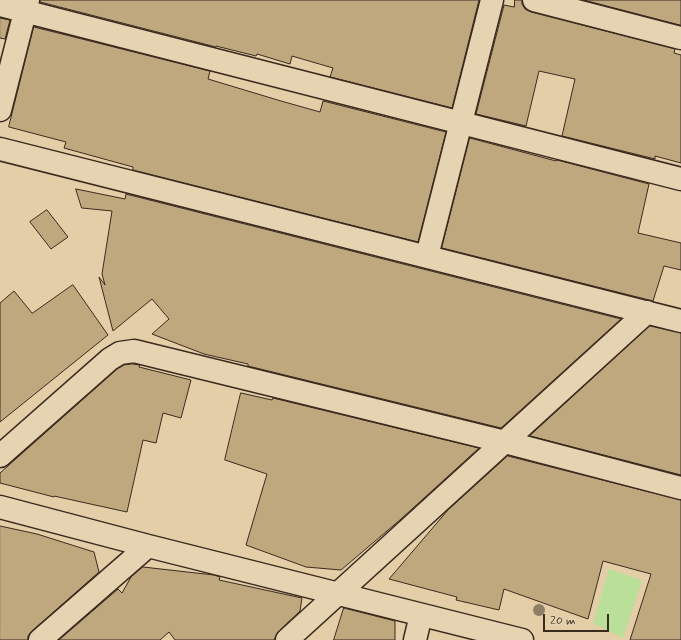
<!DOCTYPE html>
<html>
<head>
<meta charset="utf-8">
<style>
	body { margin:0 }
	#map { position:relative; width:681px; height:640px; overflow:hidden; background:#e3cea8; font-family:Mynerve,sans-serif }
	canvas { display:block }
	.scale { position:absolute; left:543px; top:614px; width:66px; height:18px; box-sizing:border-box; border:2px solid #3b2a1e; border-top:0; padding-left:5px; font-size:12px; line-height:14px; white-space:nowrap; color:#3b2a1e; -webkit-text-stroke:3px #e5d3b1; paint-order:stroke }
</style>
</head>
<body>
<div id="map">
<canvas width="681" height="640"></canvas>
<div class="scale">20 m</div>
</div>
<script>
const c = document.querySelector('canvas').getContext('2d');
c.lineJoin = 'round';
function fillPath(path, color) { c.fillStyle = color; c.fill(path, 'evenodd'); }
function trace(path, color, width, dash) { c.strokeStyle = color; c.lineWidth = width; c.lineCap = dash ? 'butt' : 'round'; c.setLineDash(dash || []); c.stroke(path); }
fillPath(new Path2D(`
	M609,569L642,580L623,638L593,623Z`), '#badf99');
const building = new Path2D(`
	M40,0H479L452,108L330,77L333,68L292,56L290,64L257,54L256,56L216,46V47L40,2Z
	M515,0H522V4L525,9L531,12L675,49L674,53L681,55V163L655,156V159L562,136L575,79L539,71L526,126L476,114L504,5L514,7Z
	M584,0H681V25Z
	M0,18L10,20L5,39L0,38Z
	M34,27L210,71L208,79L281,101L320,112L323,101L446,132L418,242L133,170V167L64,148L66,142L9,127Z
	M470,138L556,161L557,160L649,184L638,233L681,243V270L664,266L653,301L442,248Z
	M76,189L125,199L126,194L621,319L501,428L248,366V364L204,354L152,334L169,319L152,299L113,331L99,277L105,285L102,274L112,211L82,208Z
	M47,210L68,237L51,249L30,222Z
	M73,285L108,335L0,422V303L14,291L32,313Z
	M650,326L681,333V475L530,436Z
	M133,364L140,365L139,367L191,380L181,418L163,413L156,443L143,440L127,512L54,496V497L0,483V473L117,369L124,365Z
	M241,393L272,400L273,398L479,448L401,519L341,570L306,567L246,545L267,474L225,460Z
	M508,456L681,500V640H630L651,574L603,561L588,619L504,589L499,610L456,600L457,597L389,579L448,510Z
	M0,526L37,534L94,552L99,572L32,631L28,636V640H0Z
	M143,567L214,575L220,577L219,580L302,598L300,611L279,631L274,640H175L169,632L160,640H59L118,589L122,593L131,577Z
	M344,608L395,621V640H334Z`);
fillPath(building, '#c0a87e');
trace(building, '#3b2a1e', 1);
const minor = new Path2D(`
	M534,0L681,38
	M0,5L681,179
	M0,110L28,0
	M0,149L681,321
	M427,256L492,0
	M0,456L110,359L120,353L134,351L505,442L681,488
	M0,507L148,546L522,640
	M40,640L148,546
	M287,640L647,312
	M415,640L421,615`);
trace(minor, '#3b2a1e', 25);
trace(minor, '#e5d3b1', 22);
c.fillStyle = '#8e7e63';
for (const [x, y] of [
	[539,610]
]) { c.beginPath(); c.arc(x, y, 6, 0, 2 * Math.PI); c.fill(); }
</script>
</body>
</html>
